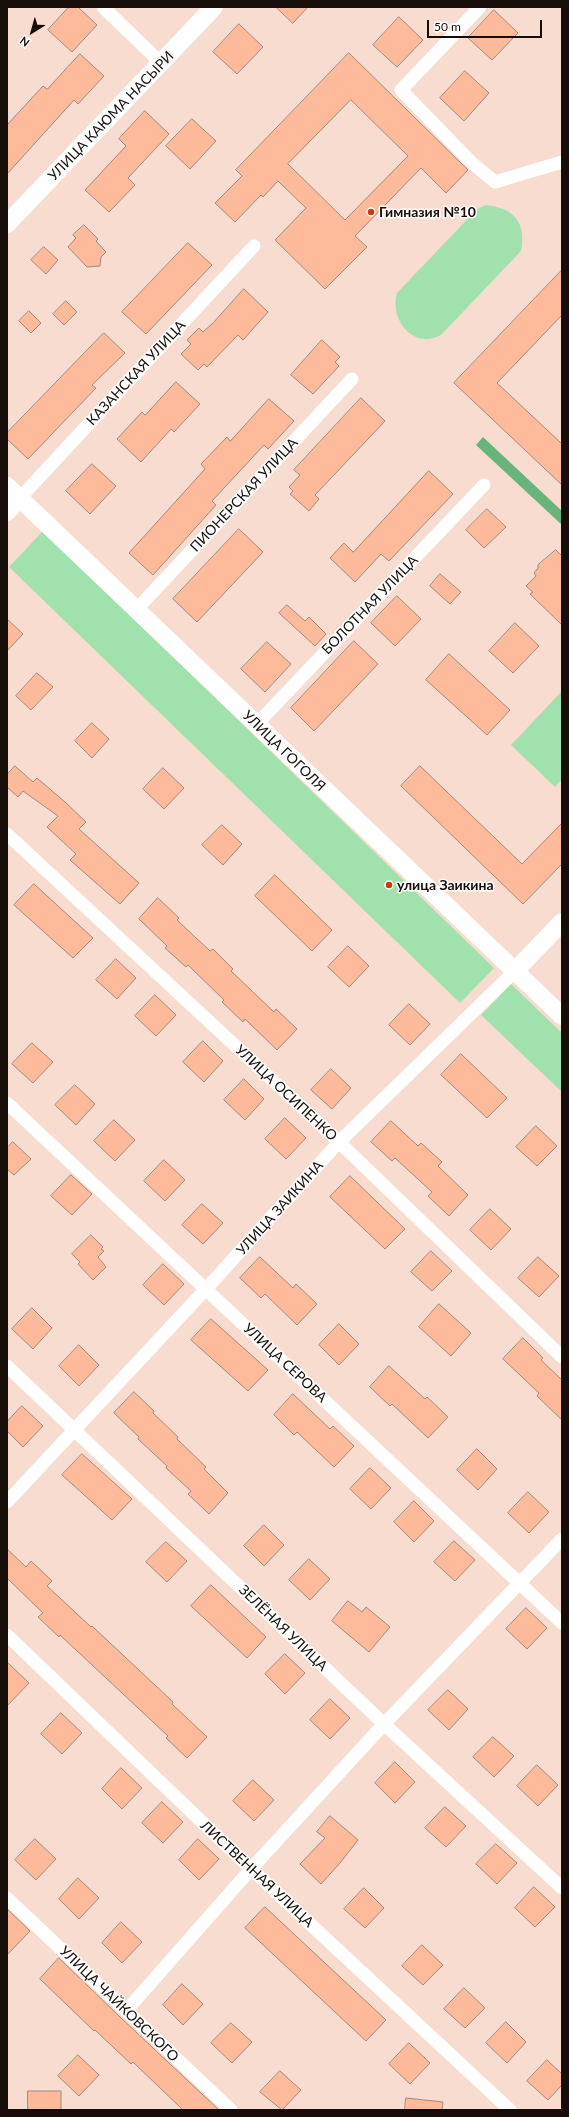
<!DOCTYPE html>
<html>
<head>
<meta charset="utf-8">
<style>
	body { margin:0 }
	#map { position:relative; width:569px; height:2117px; overflow:hidden; background:#f8dccf; font-family:Lato,sans-serif }
	canvas { display:block }
	.frame { position:absolute; inset:0; border:8px solid #160d08; pointer-events:none }
	.north { position:absolute; left:12px; top:12px; width:40px; height:40px; -webkit-text-stroke:3px #fff; paint-order:stroke; rotate:217deg; font-size:11px; font-weight:700; line-height:16px; text-align:center; color:#160d08 }
	.north::after { content:''; display:block; margin:auto; width:14px; height:18px; background:#160d08; clip-path:polygon(50% 0,100% 100%,50% 72%,0 100%) }
	.scale { position:absolute; left:427px; top:20px; width:115px; height:18px; box-sizing:border-box; border:2px solid #160d08; border-top:0; padding-left:5px; font-size:12px; line-height:14px; white-space:nowrap; color:#160d08; -webkit-text-stroke:3px #fff; paint-order:stroke }
</style>
</head>
<body>
<div id="map">
<canvas width="569" height="2117"></canvas>
<div class="frame"></div>
<div class="north">N</div>
<div class="scale">50 m</div>
</div>
<script>
const c = document.querySelector('canvas').getContext('2d');
c.lineJoin = 'round';
function fillPath(path, color) { c.fillStyle = color; c.fill(path, 'evenodd'); }
function trace(path, color, width, dash) { c.strokeStyle = color; c.lineWidth = width; c.lineCap = dash ? 'butt' : 'round'; c.setLineDash(dash || []); c.stroke(path); }
function drawText(font, color, halo, rows, align = 'center') {
  c.font = font + ' Lato,sans-serif'; c.lineWidth = 3; c.setLineDash([]); c.textBaseline = 'middle'; c.strokeStyle = halo; c.fillStyle = color; for (const [text, x, y, turn = 0] of rows) {
    c.save(); c.translate(x, y); c.rotate((+turn || 0) * Math.PI / 180); c.textAlign = isNaN(turn) ? turn : align; if (halo) c.strokeText(text, 0, 0); c.fillText(text, 0, 0); c.restore();
  }
}
fillPath(new Path2D(`
	M486,205C514,208 527,223 521,251L441,335C414,350 389,320 397,293L477,209Z
	M43,531L494,968L460,1003L9,567Z
	M562,691V779L555,787L511,745Z
	M511,984L562,1033V1092L481,1015Z`), '#a0e1ae');
fillPath(new Path2D(`
	M483,437L562,511V525L476,445Z`), '#69b47c');
const building = new Path2D(`
	M69,7H78L97,25L72,52L48,30Z
	M276,7H308L293,23Z
	M494,10L518,33L492,60L468,38Z
	M399,17L423,40L397,67L373,45Z
	M239,24L263,47L237,74L213,52Z
	M349,53L468,170L446,193L421,168L355,236L367,247L325,289L275,240L306,208L278,181L263,197L261,195L235,222L215,203L242,176L236,170ZM351,100L408,156L345,220L288,164Z
	M80,54L104,76L78,104L74,100L7,174V125L43,86L47,89Z
	M465,71L489,93L464,121L440,98Z
	M145,111L169,134L128,178L135,185L109,212L85,190L126,146L119,139Z
	M192,119L216,141L190,169L166,146Z
	M84,225L98,239L96,241L106,252L101,257L100,266L87,267L68,247L76,238L73,235Z
	M188,243L212,265L146,334L122,312Z
	M44,247L58,260L46,274L31,260Z
	M562,270V315L497,383L562,444V485L454,383Z
	M244,289L268,312L243,340L238,335L207,367L204,364L198,370L181,354L191,344L187,340L199,328L203,332L213,323Z
	M66,301L77,312L64,325L53,314Z
	M29,311L41,323L31,333L19,321Z
	M104,333L125,353L92,385L96,388L28,459L7,439V433Z
	M322,340L340,357L335,362L339,366L313,394L291,375Z
	M176,382L200,404L174,432L171,429L141,462L117,439L142,412L145,415Z
	M361,398L385,421L315,495L319,499L309,511L290,494L293,491L289,487L300,475L294,470Z
	M269,399L294,421L268,449L264,445L212,501L216,505L153,575L129,553L205,469L201,464L227,437L230,441Z
	M92,464L116,486L90,514L66,491Z
	M429,471L453,494L389,561L381,554L355,582L330,558L344,543L353,552Z
	M487,509L506,527L484,548L466,530Z
	M239,529L263,552L197,622L173,599Z
	M556,550L562,556V625L530,594L533,592L526,586L536,576L534,573L538,568V565Z
	M440,574L461,592L450,604L430,586Z
	M397,596L421,619L395,646L371,623Z
	M287,605L305,621L309,617L326,634L315,646L279,613Z
	M7,619L23,634L7,651Z
	M515,623L539,646L513,673L489,651Z
	M354,641L378,664L314,731L291,708Z
	M267,642L291,664L265,692L241,669Z
	M449,654L510,710L487,735L426,680Z
	M37,673L53,687L31,710L16,696Z
	M92,723L109,739L92,758L75,741Z
	M15,766L33,782L37,778L65,802L86,822L79,829L139,883L120,904L70,860L76,854L47,827L58,816L23,791L18,797L7,787V775Z
	M420,766L522,864L562,823V864L523,904L401,786Z
	M163,768L184,788L164,809L143,789Z
	M222,825L242,844L223,865L202,845Z
	M275,875L332,930L312,951L255,896Z
	M34,884L93,938L73,958L14,905Z
	M158,898L179,918L177,920L210,951L213,949L233,969L231,971L274,1012L276,1009L297,1029L277,1050L245,1019L243,1022L222,1002L224,1000L188,965L186,967L165,948L167,946L139,919Z
	M348,946L369,966L349,987L328,967Z
	M116,959L136,978L117,999L96,980Z
	M155,995L176,1015L156,1036L135,1016Z
	M409,1004L430,1024L410,1045L389,1025Z
	M203,1041L223,1061L204,1082L183,1062Z
	M32,1043L53,1062L33,1083L12,1064Z
	M461,1054L507,1098L487,1118L441,1075Z
	M331,1069L351,1088L332,1109L311,1090Z
	M244,1079L264,1099L245,1120L224,1100Z
	M75,1085L95,1104L76,1125L55,1105Z
	M285,1118L306,1138L286,1159L265,1139Z
	M114,1120L135,1140L115,1161L94,1141Z
	M391,1121L418,1146L421,1143L442,1162L438,1166L468,1195L449,1216L428,1196L432,1192L395,1158L392,1161L371,1142Z
	M536,1126L557,1146L537,1166L516,1147Z
	M13,1142L31,1159L14,1175L7,1169V1148Z
	M164,1160L185,1180L165,1201L144,1181Z
	M71,1175L92,1194L72,1215L51,1196Z
	M350,1176L405,1229L385,1249L330,1197Z
	M202,1204L223,1223L203,1244L182,1225Z
	M490,1209L511,1229L491,1250L470,1230Z
	M91,1235L103,1247L101,1249L104,1251L98,1257L106,1267L93,1280L78,1264L80,1262L72,1254Z
	M431,1251L452,1271L432,1291L411,1272Z
	M260,1257L293,1288L296,1284L317,1304L297,1325L265,1294L261,1298L240,1278Z
	M538,1257L559,1276L539,1297L518,1278Z
	M163,1264L184,1284L164,1305L143,1285Z
	M439,1304L471,1333L451,1356L419,1327Z
	M32,1308L52,1328L33,1349L12,1329Z
	M211,1319L268,1370L248,1391L191,1340Z
	M339,1324L359,1344L339,1365L319,1345Z
	M523,1338L543,1358L541,1360L562,1380V1420L537,1396L539,1393L503,1359Z
	M79,1345L99,1365L79,1386L59,1366Z
	M389,1366L425,1399L427,1397L448,1417L428,1438L392,1404L390,1406L370,1387Z
	M134,1392L154,1411L153,1413L178,1437L177,1439L206,1467L204,1469L228,1493L209,1514L188,1494L191,1491L166,1468L167,1466L138,1439L139,1437L114,1413Z
	M293,1394L330,1429L333,1426L354,1446L334,1467L297,1432L294,1435L274,1415Z
	M22,1406L43,1426L23,1447L7,1431V1422Z
	M477,1449L497,1469L478,1490L457,1470Z
	M82,1454L132,1499L112,1520L62,1475Z
	M370,1468L391,1488L371,1509L350,1489Z
	M528,1492L549,1512L529,1533L508,1513Z
	M414,1501L434,1521L414,1542L394,1522Z
	M264,1525L284,1545L264,1566L244,1546Z
	M454,1541L475,1560L455,1581L434,1562Z
	M166,1542L187,1561L167,1582L146,1562Z
	M7,1549L26,1567L31,1561L52,1581L47,1586L91,1627L92,1626L173,1702L172,1704L207,1737L187,1758L166,1738L168,1736L60,1635L59,1637L38,1617L43,1613L7,1578Z
	M309,1559L330,1579L310,1600L289,1580Z
	M211,1585L266,1637L247,1658L191,1606Z
	M348,1601L362,1612L366,1607L390,1627L369,1652L332,1621Z
	M526,1608L547,1628L527,1649L506,1629Z
	M285,1654L305,1673L285,1694L265,1674Z
	M7,1662L29,1683L7,1706Z
	M448,1690L468,1709L449,1730L428,1710Z
	M330,1699L350,1718L330,1739L310,1720Z
	M61,1713L82,1733L62,1754L41,1734Z
	M493,1737L514,1756L494,1777L473,1757Z
	M395,1762L415,1782L395,1803L375,1783Z
	M537,1765L558,1785L538,1806L517,1786Z
	M121,1768L142,1788L122,1809L102,1789Z
	M253,1780L274,1800L254,1821L233,1801Z
	M162,1802L183,1822L163,1843L142,1823Z
	M445,1807L466,1826L446,1847L425,1828Z
	M330,1816L358,1840L340,1863L321,1884L300,1864L325,1838L317,1832Z
	M35,1839L56,1859L36,1880L15,1860Z
	M198,1839L219,1859L199,1880L179,1860Z
	M496,1844L517,1863L497,1884L476,1864Z
	M78,1878L99,1898L79,1919L59,1899Z
	M534,1887L555,1907L535,1927L515,1908Z
	M364,1888L384,1908L365,1928L344,1909Z
	M265,1907L386,2020L366,2041L245,1928Z
	M7,1909L30,1931L7,1955Z
	M121,1922L142,1942L122,1963L102,1943Z
	M422,1945L443,1965L423,1985L402,1966Z
	M59,1958L120,2017L219,2110H183L133,2062L131,2064L95,2030L94,2031L40,1979Z
	M182,1984L203,2004L183,2025L163,2005Z
	M464,1988L485,2008L465,2028L444,2009Z
	M506,2022L526,2042L507,2063L486,2043Z
	M231,2023L252,2042L232,2063L211,2043Z
	M409,2043L430,2063L410,2084L389,2064Z
	M78,2055L99,2075L79,2096L58,2076Z
	M547,2060L562,2074V2085L548,2100L527,2081Z
	M280,2071L301,2090L282,2110L260,2092Z
	M28,2091H61V2110H28Z
	M406,2098L443,2102L442,2110H405Z`);
fillPath(building, '#febb9b');
trace(building, '#a2887c', 1);
trace(new Path2D(`
	M103,7L161,63
	M480,7L401,90L472,163L495,182L562,162
	M19,499L254,246
	M136,610L352,379
	M256,725L484,485
	M7,834L339,1142L562,1357
	M7,1103L562,1623
	M7,1366L384,1724L562,1888
	M7,1502L206,1289L339,1142L515,971
	M7,1635L251,1869L510,2110
	M7,1898L231,2110
	M126,2011L251,1869L384,1724L562,1539`), '#fff', 13);
trace(new Path2D(`
	M7,224L214,7
	M7,486L562,1016
	M7,512L19,499
	M515,971L562,922`), '#fff', 18);
for (const [x, y, r, color] of [
	[371,212,4,"#c73e11"],
	[389,885,4,"#c73e11"]
]) { const dot = new Path2D(); dot.arc(x, y, r, 0, 2 * Math.PI); c.fillStyle = color; c.fill(dot); trace(dot, '#fff', 1.5); }
drawText('14px', '#160d08', '#fff', [
	["УЛИЦА КАЮМА НАСЫРИ",111,116,-46],
	["КАЗАНСКАЯ УЛИЦА",136,373,-47],
	["ПИОНЕРСКАЯ УЛИЦА",244,495,-47],
	["БОЛОТНАЯ УЛИЦА",370,605,-46],
	["УЛИЦА ГОГОЛЯ",284,751,44],
	["УЛИЦА ОСИПЕНКО",286,1093,43],
	["УЛИЦА ЗАИКИНА",280,1208,-48],
	["УЛИЦА СЕРОВА",285,1363,43],
	["ЗЕЛЁНАЯ УЛИЦА",283,1628,44],
	["ЛИСТВЕННАЯ УЛИЦА",257,1874,43],
	["УЛИЦА ЧАЙКОВСКОГО",119,2004,44]
]);
drawText('bold 14px', '#160d08', '#fff', [
	["Гимназия №10",379,212],
	["улица Заикина",397,885]
], 'left');
</script>
</body>
</html>
